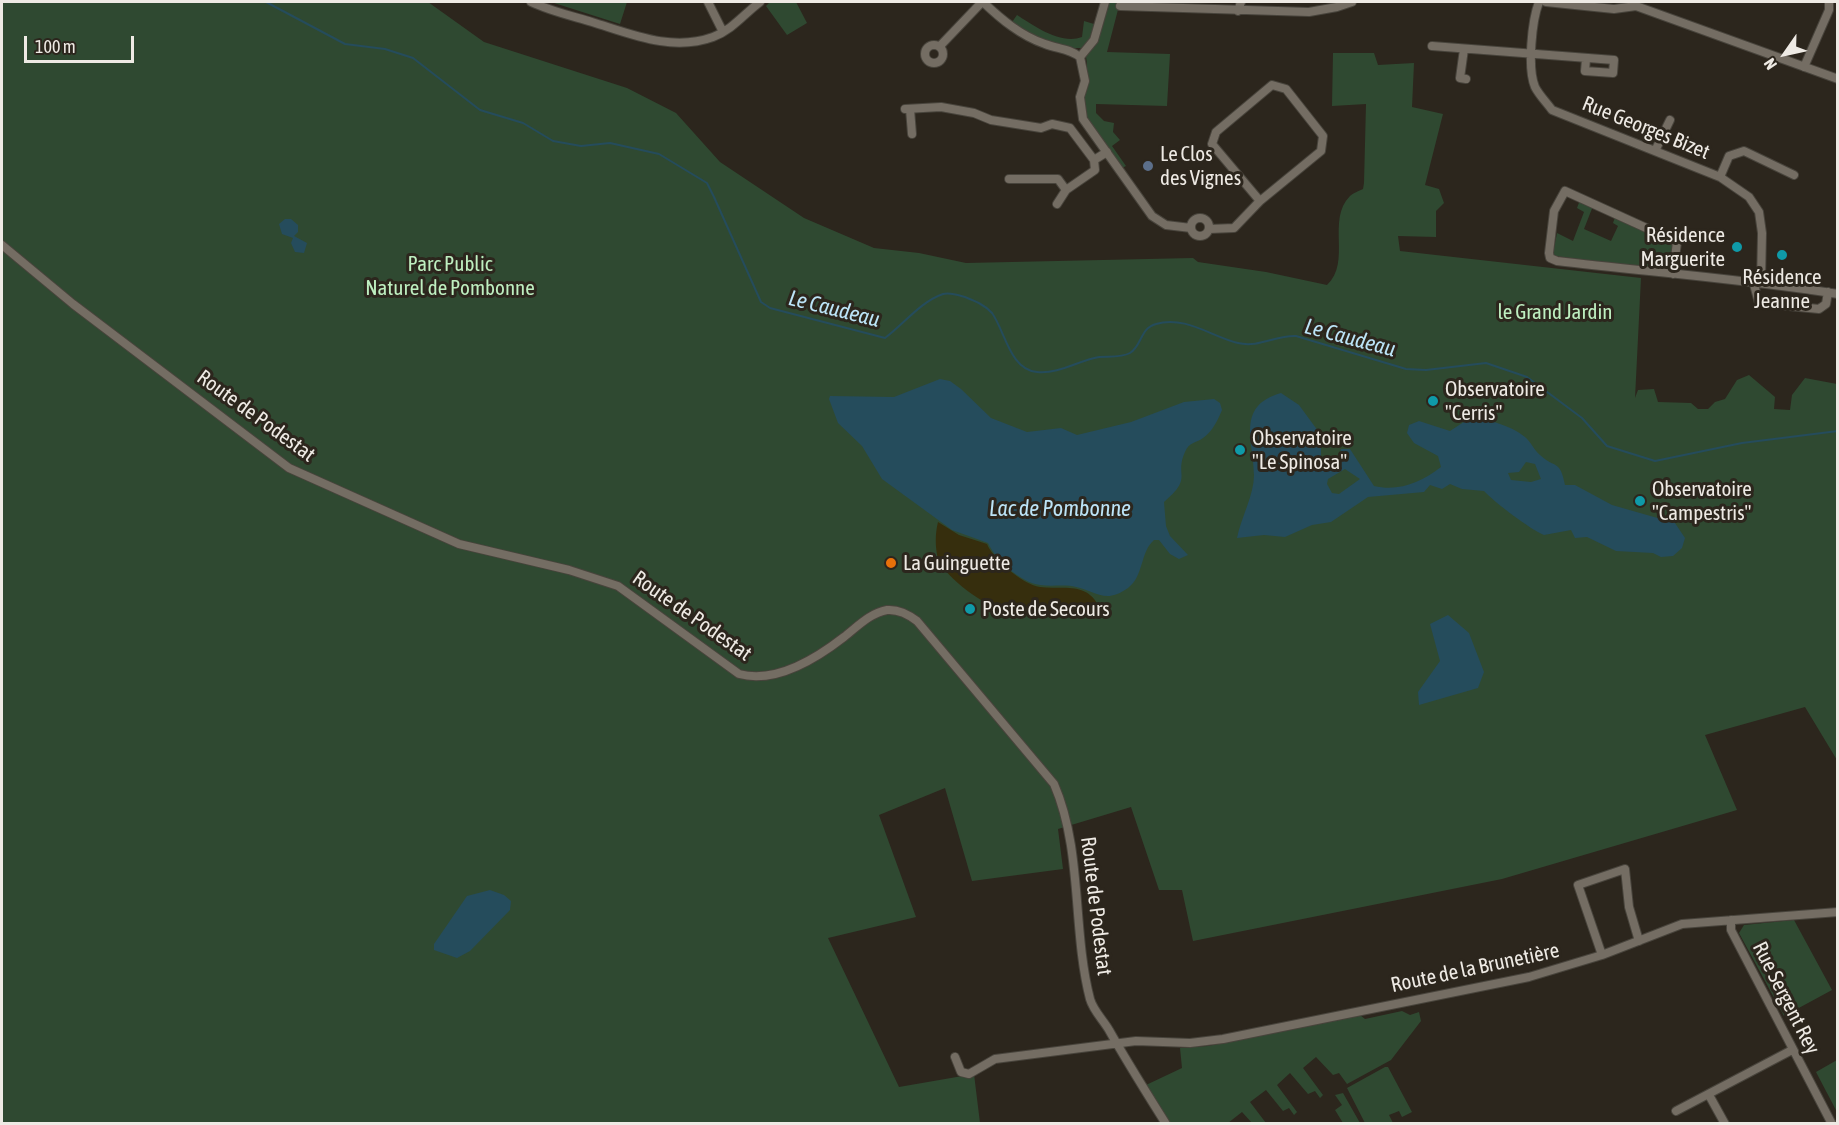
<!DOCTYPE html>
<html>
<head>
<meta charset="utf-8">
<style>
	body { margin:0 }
	#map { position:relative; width:1839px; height:1125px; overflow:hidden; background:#2c261d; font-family:"Asap Condensed",sans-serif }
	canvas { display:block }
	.frame { position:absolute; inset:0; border:3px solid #eeeae4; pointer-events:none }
	.north { position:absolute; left:1755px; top:24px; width:60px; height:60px; -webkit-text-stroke:4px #2c261d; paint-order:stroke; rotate:236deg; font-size:16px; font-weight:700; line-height:24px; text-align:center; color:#eeeae4 }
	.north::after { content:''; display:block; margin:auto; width:21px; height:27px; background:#eeeae4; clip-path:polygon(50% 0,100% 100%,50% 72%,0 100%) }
	.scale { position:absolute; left:24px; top:36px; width:110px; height:27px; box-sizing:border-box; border:3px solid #eeeae4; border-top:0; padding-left:8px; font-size:18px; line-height:21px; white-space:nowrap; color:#eeeae4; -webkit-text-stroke:4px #2c261d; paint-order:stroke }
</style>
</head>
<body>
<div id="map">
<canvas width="1839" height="1125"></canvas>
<div class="frame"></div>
<div class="north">N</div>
<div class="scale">100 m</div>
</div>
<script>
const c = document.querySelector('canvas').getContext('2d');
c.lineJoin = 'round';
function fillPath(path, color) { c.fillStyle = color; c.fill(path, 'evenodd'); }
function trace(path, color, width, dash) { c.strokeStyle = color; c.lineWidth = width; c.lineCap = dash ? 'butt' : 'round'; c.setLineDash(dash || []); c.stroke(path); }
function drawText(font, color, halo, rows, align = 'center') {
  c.font = font + ' "Asap Condensed",sans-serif'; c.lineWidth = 6; c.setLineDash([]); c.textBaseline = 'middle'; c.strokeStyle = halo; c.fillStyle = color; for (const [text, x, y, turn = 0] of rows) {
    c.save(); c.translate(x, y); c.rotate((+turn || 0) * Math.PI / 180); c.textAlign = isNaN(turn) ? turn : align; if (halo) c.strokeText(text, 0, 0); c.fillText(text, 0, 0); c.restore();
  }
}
fillPath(new Path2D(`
	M2,2H428L484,42L627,88L676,113L720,162L804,218L874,248L919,253L966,263L1193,258L1198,262L1266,272L1327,285C1352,262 1326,220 1350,196C1353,193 1359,191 1363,189L1364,183L1366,104L1332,106L1333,53H1374L1378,65L1414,63L1412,107L1443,114L1425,185L1439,189L1444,203L1436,211V237L1398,236L1400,251L1641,278L1635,398L1638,390L1654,389L1658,402L1691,403L1698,409H1708L1715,402L1725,399L1737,380L1749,375L1775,397L1774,409L1790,410L1792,395L1805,378L1837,384V760L1805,707L1705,735L1737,810L1502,879L1193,941L1182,890H1159L1131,807L1058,829L1063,869L972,881L945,788L879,815L916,917L828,938L899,1087L974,1074L980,1123L2,1124Z
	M551,2H627L620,24Z
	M770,2H796L807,23L787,35L766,6Z
	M1109,2H1120L1107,52L1170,54L1167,106L1096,104V113L1104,121L1114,123L1113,132L1120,140L1112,146L1126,166L1122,168C1112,154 1085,124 1083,108C1081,91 1090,77 1086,57L1097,41Z
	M1017,15C1034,26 1061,45 1082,37L1084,21L1094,24L1092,37L1081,48C1057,49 1032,34 1012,22Z
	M1580,200L1593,206L1584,229L1611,241L1618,226L1613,223L1615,217L1646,230L1645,236L1660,242L1663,238L1674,243L1670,271L1555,256L1553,253L1557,233L1573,241L1584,212L1577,208Z
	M1794,920L1832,990L1784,1016L1739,933L1744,925Z
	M1402,1011L1410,1015L1419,1012L1421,1021L1391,1060L1347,1084L1339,1073L1333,1075L1316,1057L1303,1068L1323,1095L1320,1098L1315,1091L1308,1094L1290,1073L1277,1085L1297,1112L1294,1115L1289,1108L1283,1111L1266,1090L1250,1102L1266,1123H1252L1242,1112L1228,1123H1170L1146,1085L1182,1068L1180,1048L1208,1046L1360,1015L1365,1019Z
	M1837,1060V1112L1816,1072Z
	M1385,1067H1388L1412,1112L1402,1117L1399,1111L1389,1115L1393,1123H1365L1347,1088Z
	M1343,1093L1360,1123H1343L1335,1110L1342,1105L1335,1095Z`), '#2f4931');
fillPath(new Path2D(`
	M938,522L959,535L987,544C993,559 1022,584 1040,587C1060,590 1086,581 1098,605C1067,623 1056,610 1026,606C1016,604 1004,607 994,606C980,603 942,573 938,559C935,547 935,534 938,522Z`), '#362e0d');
fillPath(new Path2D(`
	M285,219H291L298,225V232L294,236L307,243L304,253L295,252L291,243L293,238L282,234L279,224Z
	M940,379L950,381L961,389L991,418L1027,432L1061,428L1077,435L1131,422L1184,402L1214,399L1220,403L1222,410C1218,420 1212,432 1203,438C1196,443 1189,442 1185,452C1174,476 1194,477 1164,502L1166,526L1170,536L1188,555L1179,559L1170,554L1159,540H1154C1140,552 1144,576 1128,588C1105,604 1098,592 1076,587C1065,584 1052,587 1040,585C1021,583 995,559 988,543L952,530L882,479L862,446L838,423L829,399L830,396L894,397Z
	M1281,393L1299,405L1321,435V462L1339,459L1341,449H1350L1374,486C1399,492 1422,482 1441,467L1438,456L1414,443L1407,433L1409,425L1419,421L1450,431L1473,416C1491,421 1510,425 1525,437C1531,442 1534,450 1540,455C1555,469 1560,459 1565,485H1575L1612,505L1675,523L1685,538L1682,548L1673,556L1661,557L1653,553L1616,551L1587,537L1575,538L1571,530L1544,535C1531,530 1493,501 1484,491L1462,489L1450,484L1442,489L1430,485L1424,492L1368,497L1331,522L1312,525L1285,537L1264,535L1237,538C1241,518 1254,495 1254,475C1254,442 1235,406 1281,393ZM1526,462L1535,464L1541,479L1531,482L1511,480L1508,473L1519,472ZM1345,469L1360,479L1339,494L1332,493L1327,484L1328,479Z
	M1448,615L1469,633L1484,672L1478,688L1419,705L1418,692L1440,661L1430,624Z
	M490,890L504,895L511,901L510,910L470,951L457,958L434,950V944L467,896Z`), '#254c5c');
trace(new Path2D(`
	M266,2L345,44L385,49L413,58L480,110L523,123L553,141L581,146L610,143L659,154L707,183L714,197L761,302L770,308L885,338C904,324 920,302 943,294C950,292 958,295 965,297C975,301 985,305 992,313C1005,331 1010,370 1037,372C1060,374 1077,361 1099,357C1108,356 1121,358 1130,353C1142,346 1140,328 1156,324C1185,315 1212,337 1238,343C1259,348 1276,335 1296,336L1406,369L1426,370L1486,363L1527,377L1582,418L1607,446L1655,461L1742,443L1838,431`), '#254c5c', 2);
const street = new Path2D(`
	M531,2C550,11 572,16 592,22C631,34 672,52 713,37C732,30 744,14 760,2
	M708,2L723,32
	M983,2C1001,19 1021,36 1045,44C1058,49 1069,48 1080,57
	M1539,2C1532,20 1527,68 1535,87C1539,95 1547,103 1552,110L1720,177L1749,197L1759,212L1762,233L1761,282
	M1546,2L1614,9L1636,6L1838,79
	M1120,6L1309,12L1337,7L1352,2
	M1238,11L1241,2
	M925 54a9 9 0 1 1 18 0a9 9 0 1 1-18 0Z
	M940,46L982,2
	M1432,46L1614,60L1613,73L1585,71L1586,59
	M1464,49L1460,78L1466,79
	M1080,57L1085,81L1080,97L1083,119L1152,216L1166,225L1191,228
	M1080,57L1094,40L1105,2
	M1804,67L1829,10V2
	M905,109L941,107L974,113L991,120L1041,128L1052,124L1070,128L1094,160
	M910,109L912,134
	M1655,151L1670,120
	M1720,177L1729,156L1744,151L1794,175
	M1009,179H1058L1066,190L1095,170L1094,160L1107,152
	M1057,204L1066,190
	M1191 227a9 9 0 1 1 18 0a9 9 0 1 1-18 0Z
	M1209,229L1234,228L1257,204L1260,201L1321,151L1323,136L1286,89L1272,85L1216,132L1212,144L1260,201
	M2,245L73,304L289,468L459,544L569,570L618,586L739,674C775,684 817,658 844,637C857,627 870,613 887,610C899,609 908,614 917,621L1054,784C1083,851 1072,929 1090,999C1093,1010 1103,1020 1109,1030C1127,1062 1146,1092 1166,1124
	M1673,274L1677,242L1565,191L1554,211L1549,253L1550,258L1557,261C1650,272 1744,279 1838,294
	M1753,281L1759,303L1819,309L1826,304L1828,292
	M1731,920V930L1832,1124
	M1602,955L1578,885L1625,869L1629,907L1639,941
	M955,1057L961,1072L969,1074L995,1059L1136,1041L1190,1043L1223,1039L1529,977L1602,955L1682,924L1838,912
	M1709,1095L1725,1124
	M1676,1111L1792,1050`);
trace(street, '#48443c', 10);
trace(street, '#746d63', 8);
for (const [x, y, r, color] of [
	[1148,166,6,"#5c6f8a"],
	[1737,247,6,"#0f9aa8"],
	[1782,255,6,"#0f9aa8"],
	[1433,401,6,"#0f9aa8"],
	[1240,450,6,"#0f9aa8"],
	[1640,501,6,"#0f9aa8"],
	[891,563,6,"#e8710a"],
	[970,609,6,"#0f9aa8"]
]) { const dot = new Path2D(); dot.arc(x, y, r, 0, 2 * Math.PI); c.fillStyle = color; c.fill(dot); trace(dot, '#2c261d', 2); }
drawText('21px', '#eeeae4', '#2c261d', [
	["Rue Georges Bizet",1646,128,22],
	["Route de Podestat",256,416,36],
	["Route de Podestat",692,616,35],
	["Route de Podestat",1096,906,83],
	["Route de la Brunetière",1475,968,-12],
	["Rue Sergent Rey",1786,998,63]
]);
drawText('21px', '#eeeae4', '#2c261d', [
	["Le Clos",1160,154],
	["des Vignes",1160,178],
	["Résidence",1725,235,"right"],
	["Marguerite",1725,259,"right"],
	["Résidence",1782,277,"center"],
	["Jeanne",1782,301,"center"],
	["Observatoire",1445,389],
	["\"Cerris\"",1445,413],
	["Observatoire",1252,438],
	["\"Le Spinosa\"",1252,462],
	["Observatoire",1652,489],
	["\"Campestris\"",1652,513],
	["La Guinguette",903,563],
	["Poste de Secours",982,609]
], 'left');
drawText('21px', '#beefc0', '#2c261d', [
	["Parc Public",450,264],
	["Naturel de Pombonne",450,288],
	["le Grand Jardin",1555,312]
]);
drawText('italic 22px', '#bce4f7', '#2c261d', [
	["Le Caudeau",834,309,14],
	["Le Caudeau",1350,338,15],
	["Lac de Pombonne",1060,509]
]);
</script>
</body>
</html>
